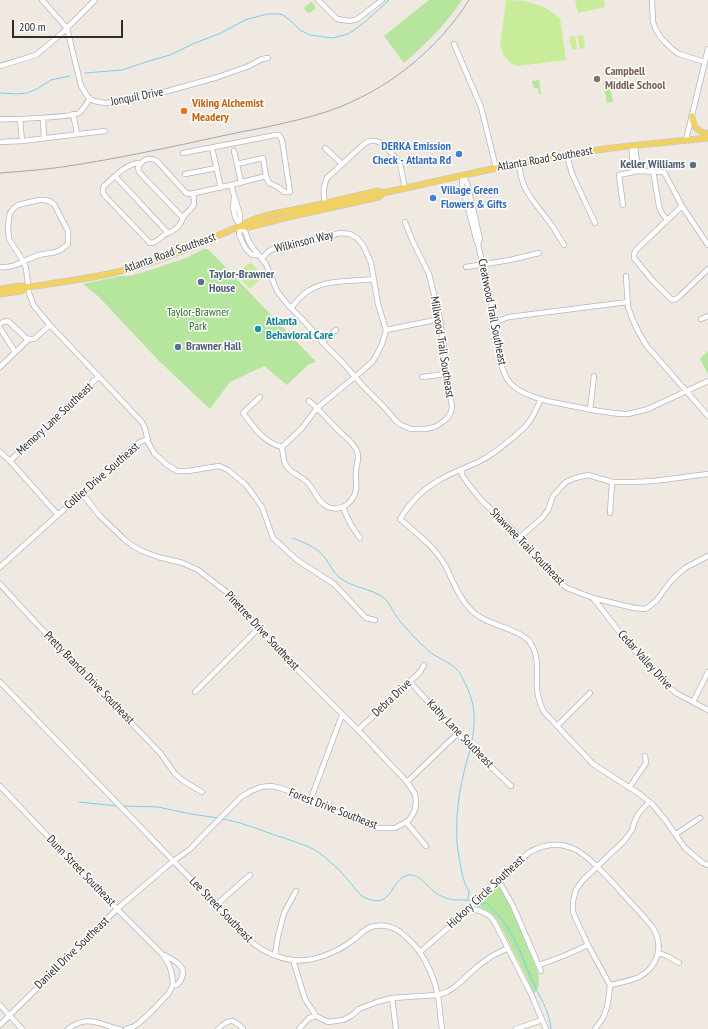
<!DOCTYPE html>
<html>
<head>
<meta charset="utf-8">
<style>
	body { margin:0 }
	#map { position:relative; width:708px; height:1029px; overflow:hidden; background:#efe9e1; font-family:"PT Sans Narrow",sans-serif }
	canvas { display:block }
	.scale { position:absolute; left:12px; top:20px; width:111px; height:18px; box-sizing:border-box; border:2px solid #2e2e2e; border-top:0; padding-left:5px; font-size:12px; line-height:14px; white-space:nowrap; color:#2e2e2e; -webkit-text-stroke:3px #fff; paint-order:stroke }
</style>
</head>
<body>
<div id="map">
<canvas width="708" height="1029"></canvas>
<div class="scale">200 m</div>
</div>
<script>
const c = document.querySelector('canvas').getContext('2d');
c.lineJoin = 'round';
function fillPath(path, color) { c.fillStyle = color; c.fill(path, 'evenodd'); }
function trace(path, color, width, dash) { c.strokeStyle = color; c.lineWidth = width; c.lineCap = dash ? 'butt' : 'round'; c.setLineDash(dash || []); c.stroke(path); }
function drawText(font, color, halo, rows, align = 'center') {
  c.font = font + ' "PT Sans Narrow",sans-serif'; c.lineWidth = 3; c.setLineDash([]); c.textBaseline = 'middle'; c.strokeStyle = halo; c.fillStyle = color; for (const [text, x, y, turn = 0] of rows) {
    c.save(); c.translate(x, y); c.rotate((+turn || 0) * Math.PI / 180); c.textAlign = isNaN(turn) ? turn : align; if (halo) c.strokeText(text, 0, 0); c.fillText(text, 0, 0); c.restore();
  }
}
fillPath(new Path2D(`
	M429,0H462C446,24 426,44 404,63L384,36Z
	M311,2L313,3L316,8L309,13L307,12L304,8Z
	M539,80L541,94H539L538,88H534L532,81Z
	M609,80L613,102L607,103L603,81Z
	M204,249H208L316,362L309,364L287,385L264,366L230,382L210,409L158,360L99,297L83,284L120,276H129L144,272L186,258Z
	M708,351V374L700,359Z
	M499,885L512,909L538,973L539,986L534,994L526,976L497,919L489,912L477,907Z`), '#b6e59e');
fillPath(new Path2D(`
	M506,0C527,0 544,4 560,18L566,60L518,66L512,64L507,59L503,54L500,46Z
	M575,0H604L605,7L578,13Z
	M583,35L585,47L580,49L577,36Z
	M575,36L577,49L572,50L569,37Z
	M251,263L262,275V277L251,288H249L238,276V273L248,264Z`), '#c9ec9a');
trace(new Path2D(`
	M85,73L122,70L149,61L170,55L195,43L221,33L245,20L267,14H278L283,15L292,22L300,30L310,35L332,38L337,37L348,34L357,28L366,21L389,0
	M0,93L16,94L27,93L37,89L51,80L70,76
	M292,538C304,542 318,548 325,558C330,565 334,573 340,578C353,588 371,588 384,598C390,603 392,610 396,616C402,624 409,631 416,639C422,644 427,651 434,655C441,659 449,662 455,668C460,672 462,677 465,683C476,705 476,721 471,745
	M79,802L117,806
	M122,806L158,807L191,814L218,818
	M223,819C231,821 239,822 246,825C260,829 273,835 287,839C297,843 308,845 318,852C329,860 340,870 349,881C355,888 359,896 368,899C394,908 390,878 409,875C419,873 429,889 436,893C442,897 450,900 456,900C463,900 468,899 474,902
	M468,899L469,891C463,882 462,873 460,862C459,855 457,848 457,841C455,811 461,779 470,750
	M477,903L482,904L487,903C491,908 496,913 500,917C506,924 511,933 515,941C523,956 528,973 536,989C543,1002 550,1014 551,1029`), '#75cff0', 1);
const minor = new Path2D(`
	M42,0L67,28L81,86L88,97L94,101L105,103L120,101L168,91L218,77L249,66L262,59L268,58
	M318,0L337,19L349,21L355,20L360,17L382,0
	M652,0L653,22L656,30L661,38L672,49L679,54L705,62
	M454,44L481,107L496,168
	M0,66L36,55L60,35L95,0
	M73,114L77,133
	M43,118L44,138
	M0,119C9,120 73,117 79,113C83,110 87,103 90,98
	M20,119L22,141
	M686,140L708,49
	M0,142L22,141L105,131
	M631,146L634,171
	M635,146L638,171
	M212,148L221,188
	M325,148L342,164
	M234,151L241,182
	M183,153L276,135H279L282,140L290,192H284L278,187L269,183L266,176L263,158L237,164
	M567,155L572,174L595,223
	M140,163C128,162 113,178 104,186C102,190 103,194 106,197L150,243C156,243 159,239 164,235C167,233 172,232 175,229C181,226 181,221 184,216C192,206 196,209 193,194
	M519,164L521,176L524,186L531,198L553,227L564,245
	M653,171L659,206L661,212L667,220
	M185,174L217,168
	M463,175L462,185L476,239L478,244C484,270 490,296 495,322C498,340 498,369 510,383C524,398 553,402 572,406C588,409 611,414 627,414C634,413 641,411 648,409L708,381
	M463,175L467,183L474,213L480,239L478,244
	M115,176L168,233
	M231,185L240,215V226L239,235L246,249L252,255H258
	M234,197L233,207L235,217L240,226L246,233L248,240L253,248L266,264L277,291L287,304L303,320L326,346L344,364L363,386L384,407L396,421L401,425L411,429H425L435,427L444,421L448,417L451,412L452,406L446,374L444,349L440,319L429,274L413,242L405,222
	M325,203C323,194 323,186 327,178L364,144L369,141H376L381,143L388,149L397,160L400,164L405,188
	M623,205L619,175L638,171L664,172L682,206L708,245
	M682,206L636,250L634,254V258L652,280L672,300L676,299L681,295L708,269
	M183,218L139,172L138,167C142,160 149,156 157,161L186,193L190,194L231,185L266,176
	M262,258L269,251L277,247L318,239L340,233L350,234L357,238L363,245L371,263L378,304L386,330L382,344L376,356L372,362L362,371L317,408L302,428L282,447
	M0,267C14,269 26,259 39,255C45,253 52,254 58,251C62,250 65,246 68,244V231L54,204L49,201L44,200H39L26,203L18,205L13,209L10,213L9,218L8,227L9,239L23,261L26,268L29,293L34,306L49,324L141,421L145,428L148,442L154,453L166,464L177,471H188L219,466L228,470L246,485L262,507L273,538L297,560L334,584L366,618L375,620
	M466,267L510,260L539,253
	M626,276L628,307L632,318L638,331L646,345L708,416
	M291,308C295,303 299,298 304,294C323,278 351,282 374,279
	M701,319L708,316
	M495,322L509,317L628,302
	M0,324L3,322L8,321L26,338L29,339
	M0,328L15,352
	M386,330L440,319
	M322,342L336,330
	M0,367L29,339H34L50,325
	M422,377L446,374
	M260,397L243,413C255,428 263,442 282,447C283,453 283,460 286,465C290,473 301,476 307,482C315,490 317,502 328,507C341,512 353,503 356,490C357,484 355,478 356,472C356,465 360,458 357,451C354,443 345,437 339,431C329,421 320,410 309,401
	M541,399C537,407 534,416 528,423C525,428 519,432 515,436C504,445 493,455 480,461C466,468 450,473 436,482C421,491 409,504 400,519C416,533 434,546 445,565C453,580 458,597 471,610C486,626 521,628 531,644C540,657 536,674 537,689C538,697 540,705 544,712L593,764L641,795L653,805L666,821L685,848L703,863L708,865
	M590,410L594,376
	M0,452L10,461L58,515
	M10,461L99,376
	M461,469L462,475L469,485L482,501L511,528L559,582L567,588L593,598L634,608L645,609L650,606L656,601L671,581L677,575L685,568L708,556
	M343,507C347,518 352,528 360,538
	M610,513L612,482
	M519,538L542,518L548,510L553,496L566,482L575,478L588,475L612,482H633L654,481L708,474
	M0,567L133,447L140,442L148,439
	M0,584L35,622L161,754L175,774L185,782L202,792
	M593,598L628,643L663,682L676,693L708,710
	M0,682L216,905C239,930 256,955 292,960C312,963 337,952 352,941C358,937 364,929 371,927C383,923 396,927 405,936C410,941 415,945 419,951C428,964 435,981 438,996C440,1007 440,1018 442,1029
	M410,682L464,741L511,786
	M195,692L259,628
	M693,702L708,672
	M557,726L590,693
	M358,730L420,672L424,665
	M407,782L458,733
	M0,786L117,909L163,955L169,965L172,974L173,985L169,993L153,1010L139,1023L133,1027L126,1029
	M629,788L646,763L645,756
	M310,801L342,715
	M406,822L426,846
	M676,834L700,818
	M499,881L513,906L541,971
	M216,905L250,875
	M470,908C479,911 488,912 494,921L531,994L546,1029
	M420,952L449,927L528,853C542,845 557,842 572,848C589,855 612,882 624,895C630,902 637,909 643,916C646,920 650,923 653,928C664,946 658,967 639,977C630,981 619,983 610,985
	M659,953L669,957L679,963
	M164,955C178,962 191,969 177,985H173
	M275,955L278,936L284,913L296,891
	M293,960L305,999L311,1008L316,1016L328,1022L343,1020L351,1016L359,1009L377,1002L392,998L437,995L447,992L456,986L478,966L492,956L508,948
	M539,965L566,955L588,945
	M392,998L396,1029
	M0,1005L22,1029
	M0,1025L117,909L173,861L189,850L241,797L251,791L261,787L271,786L280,788L289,791L324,807L377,828H395L406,822L410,819L415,810L416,802L415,794L407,782L358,730L269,641L233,597L198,570L183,563L158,557L142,551L133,546L124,539L99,515L82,493
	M68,1029C80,1020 90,1019 105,1025C110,1026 115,1029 120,1029
	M218,1029C228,1019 233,1018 243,1029
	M299,1029L309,1018L316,1016
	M516,1029L542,1020
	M595,1029L603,1018L607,1007L609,996L610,985L588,945L575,917L573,912V901L576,890L583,880L624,841L632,830L634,823L639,813L649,802`);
const major = new Path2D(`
	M692,116C693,127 697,131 708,134
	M240,226L249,227L284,218L379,197L383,193
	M0,289L20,286L29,287C69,281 110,276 149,263C180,253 210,239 240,226C260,214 286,212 308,207C331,202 355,196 378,191L383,193L496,168L584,152L611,148L708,138
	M0,294L21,291L28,287`);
trace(minor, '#b4b7c1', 6);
trace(major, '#c9c9c9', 7);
trace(minor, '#fff', 4.5);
trace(major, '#f2d163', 5.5);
trace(new Path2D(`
	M0,173C27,171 54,169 81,164C119,158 156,150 194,142C217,137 239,132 262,128C285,123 308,118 329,111C386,91 437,51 469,0`), '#a3a6b8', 1);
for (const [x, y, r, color] of [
	[597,79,4,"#8d6e63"],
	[184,111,4,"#e8710a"],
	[459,154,4,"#3f7fe0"],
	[693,165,4,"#5c6f8a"],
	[433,198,4,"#3f7fe0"],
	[201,282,4,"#5c6f8a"],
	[258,329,4,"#0f9aa8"],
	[178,347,4,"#5c6f8a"]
]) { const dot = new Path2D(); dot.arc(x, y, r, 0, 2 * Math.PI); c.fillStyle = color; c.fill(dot); trace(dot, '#fff', 1.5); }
drawText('bold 12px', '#785e54', '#fff', [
	["Campbell",605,72],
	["Middle School",605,86]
], 'left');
drawText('12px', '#2e2e2e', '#fff', [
	["Jonquil Drive",137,97,-11],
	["Atlanta Road Southeast",545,159,-10],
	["Wilkinson Way",304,242,-14],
	["Atlanta Road Southeast",170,253,-20],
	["Creatwood Trail Southeast",492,312,79],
	["Millwood Trail Southeast",442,347,81],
	["Memory Lane Southeast",55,419,-43],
	["Collier Drive Southeast",102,476,-41],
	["Shawnee Trail Southeast",527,547,46],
	["Pinetree Drive Southeast",262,631,47],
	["Cedar Valley Drive",645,660,48],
	["Pretty Branch Drive Southeast",89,678,46],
	["Debra Drive",392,698,-43],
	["Kathy Lane Southeast",460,734,46],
	["Forest Drive Southeast",333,809,21],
	["Dunn Street Southeast",81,871,46],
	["Hickory Circle Southeast",486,892,-43],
	["Lee Street Southeast",221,910,46],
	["Daniell Drive Southeast",72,953,-44]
]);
drawText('bold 12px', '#c56008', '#fff', [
	["Viking Alchemist",192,104],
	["Meadery",192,118]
], 'left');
drawText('bold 12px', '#366cbe', '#fff', [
	["DERKA Emission",451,147],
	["Check - Atlanta Rd",451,161],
	["Village Green",441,191,"left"],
	["Flowers & Gifts",441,205,"left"]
], 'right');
drawText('bold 12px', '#4e5e75', '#fff', [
	["Keller Williams",685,165,"right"],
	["Taylor-Brawner",209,275],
	["House",209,289],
	["Brawner Hall",186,347]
], 'left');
drawText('12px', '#2c6e1b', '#fff', [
	["Taylor-Brawner",198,313],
	["Park",198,327]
]);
drawText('bold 12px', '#0d838f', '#fff', [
	["Atlanta",266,322],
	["Behavioral Care",266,336]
], 'left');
</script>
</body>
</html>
